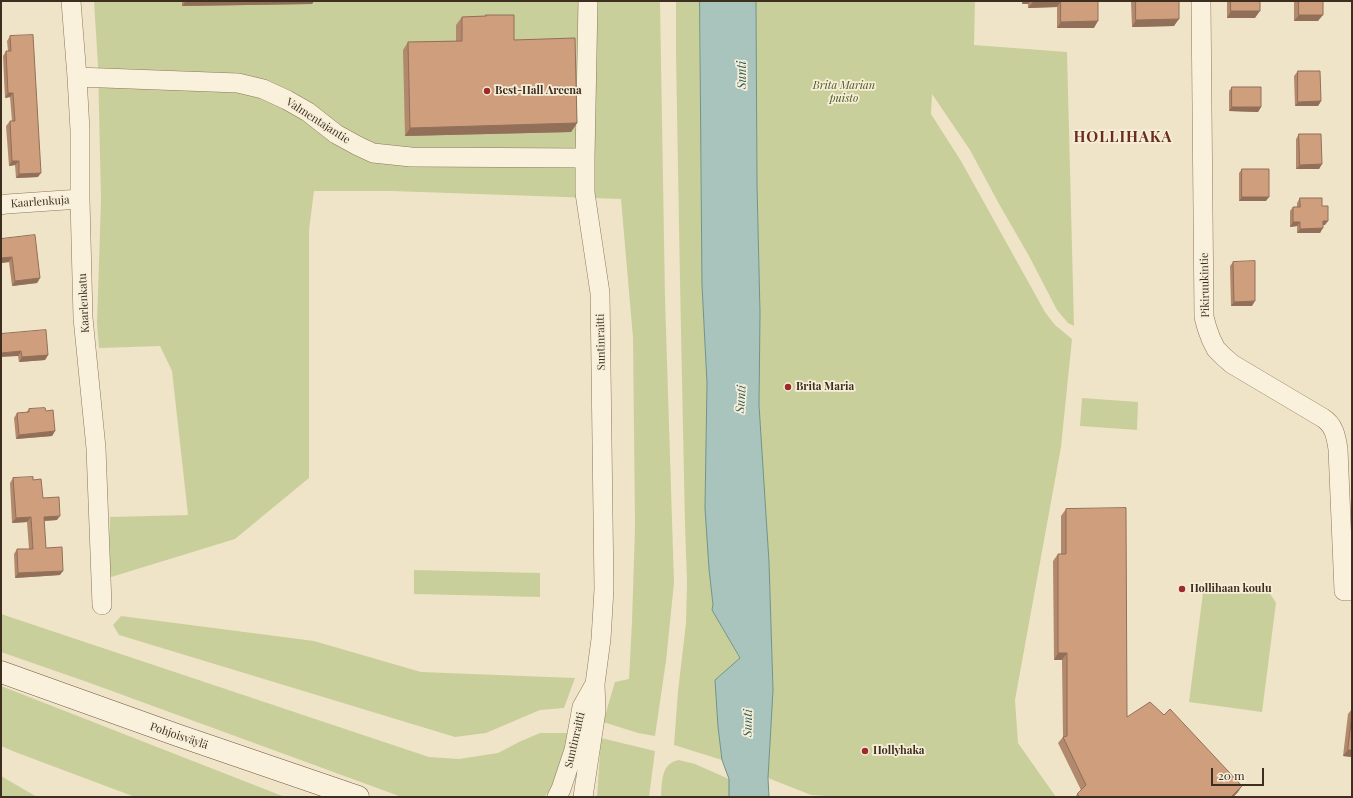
<!DOCTYPE html>
<html>
<head>
<meta charset="utf-8">
<style>
	body { margin:0 }
	#map { position:relative; width:1353px; height:798px; overflow:hidden; background:#f0e4c8; font-family:"Playfair Display",serif }
	canvas { display:block }
	.frame { position:absolute; inset:0; border:2px solid #3d2e20; pointer-events:none }
	.scale { position:absolute; left:1211px; top:768px; width:53px; height:18px; box-sizing:border-box; border:2px solid #3d2e20; border-top:0; padding-left:5px; font-size:12px; line-height:14px; white-space:nowrap; color:#3d2e20; -webkit-text-stroke:3px #f7eed8; paint-order:stroke }
</style>
</head>
<body>
<div id="map">
<canvas width="1353" height="798"></canvas>
<div class="frame"></div>
<div class="scale">20 m</div>
</div>
<script>
const c = document.querySelector('canvas').getContext('2d');
c.lineJoin = 'round';
function fillPath(path, color) { c.fillStyle = color; c.fill(path, 'evenodd'); }
function trace(path, color, width, dash) { c.strokeStyle = color; c.lineWidth = width; c.lineCap = dash ? 'butt' : 'round'; c.setLineDash(dash || []); c.stroke(path); }
function drawText(font, color, halo, rows, align = 'center') {
  c.font = font + ' "Playfair Display",serif'; c.lineWidth = 3.5; c.setLineDash([]); c.textBaseline = 'middle'; c.strokeStyle = halo; c.fillStyle = color; for (const [text, x, y, turn = 0] of rows) {
    c.save(); c.translate(x, y); c.rotate((+turn || 0) * Math.PI / 180); c.textAlign = isNaN(turn) ? turn : align; if (halo) c.strokeText(text, 0, 0); c.fillText(text, 0, 0); c.restore();
  }
}
fillPath(new Path2D(`
	M94,1H660L665,298L674,583L666,661L655,736L638,733L603,722L615,682L629,679L632,621L635,527L633,338L621,199L391,191H314L309,230V478L235,539L108,578L110,517L188,515L172,371L160,346L99,348L97,323L101,200L98,66Z
	M676,1H700L702,285L707,383L705,508L709,569L713,605L712,610L740,659L715,680L718,727L722,760L674,745L678,691L686,623L687,581L685,526L680,282L676,54Z
	M756,1H975L974,45L1067,52L1074,326L1068,323L1057,310L1029,256L999,204L970,150L932,94L931,114L961,161L1045,312L1055,325L1072,339L1061,447L1015,700L1018,743L1056,797H844L811,795L768,778L773,690L769,562L759,405L760,313L757,184Z
	M1082,398L1138,402L1137,430L1080,426Z
	M414,570L540,573V597L414,594Z
	M1269,592L1276,603L1262,712L1189,702L1203,593Z
	M1,614L429,757L459,759L498,753L519,742L540,733H569L553,787L544,797H403L399,796L90,683L1,652Z
	M121,616L314,641L421,672L575,678L564,708L540,710L486,733L455,737L119,635L113,625Z
	M1,686L285,797H135L15,752L1,746Z
	M601,738L655,751L649,797H597Z
	M679,760L695,764L729,779V797H661C662,781 661,763 679,760Z
	M1,776L37,797H1Z`), '#c9cf9b');
const water = new Path2D(`
	M700,1H756L757,184L760,313L759,405L769,562L773,690L768,778L769,797H729V779L722,760L718,727L715,680L740,658L712,610L713,605L709,569L705,508L707,383L702,285Z`);
fillPath(water, '#a9c4bc');
trace(water, '#6f938a', 1);
const minor = new Path2D(`
	M71,1L77,77L80,130V199L83,318L96,448L102,605
	M1201,1L1204,317L1207,328L1211,339L1216,349L1224,357L1232,364L1323,418C1334,425 1336,436 1338,449L1344,591H1352
	M77,77L238,83L263,89L287,100L308,112L336,134L358,146L373,153L411,157L585,158
	M1,205L7,204L80,199
	M557,797L561,789L574,750L582,707L595,684
	M583,797L596,711L595,684L601,639L604,589L600,293L585,193V158L588,1`);
const secondary = new Path2D(`
	M1,672L177,735L358,797`);
trace(minor, '#8d765c', 20);
trace(secondary, '#6f573f', 23);
trace(minor, '#faf1dc', 19);
trace(secondary, '#faf1dc', 22);
fillPath(new Path2D(`
	M182,1H314L312,4L182,6Z
	M1022,1H1098L1094,28H1057V7L1028,8V4H1022Z
	M1131,1H1179L1174,26L1132,27Z
	M1227,1H1260L1255,18H1227Z
	M1294,1H1323L1318,21H1294Z
	M1352,6V62L1351,8Z
	M486,15L514,40L577,123L571,132L405,136L403,50L408,42L456,41V25L462,17L485,16Z
	M10,36L38,177L16,178L15,165L9,166L6,126L10,121H12L10,97L5,98L3,56L6,51H8L7,41Z
	M1298,71L1321,101L1318,106H1295L1294,76Z
	M1232,87L1261,107L1258,112L1229,111V91Z
	M1299,134L1322,164L1319,169H1296V139Z
	M1242,169L1266,201H1239V173Z
	M1300,198L1322,206L1325,225H1323L1320,233H1297V226L1290,227V211L1293,207H1297V203Z
	M1,239L40,278L37,283L12,286L9,262L1,263Z
	M1233,262L1252,306H1231L1230,266Z
	M1,334L48,355L45,360L19,362L18,356Z
	M29,409L46,411L55,431L52,436L16,439L14,418L17,413H26Z
	M13,478L33,480L43,498L57,520L44,521L46,548L60,575L15,578L14,554L17,549H29L27,522L12,523L10,483Z
	M1066,509L1127,717L1238,792L1233,797H1075L1081,790L1058,743L1063,737L1062,660H1054L1053,561L1058,554H1061V516Z
	M1352,709V757L1343,756L1348,714Z`), '#b2896c');
fillPath(new Path2D(`
	M186,1H314L312,4L182,6Z
	M1024,1H1030L1028,4H1022Z
	M1061,1L1057,7L1028,8L1033,2Z
	M1231,11H1260L1255,18H1227Z
	M1299,15H1323L1318,21H1294Z
	M1179,19L1174,26L1132,27L1136,20Z
	M1098,21L1094,28H1057L1061,22Z
	M8,93H13L10,97L5,98Z
	M1321,101L1318,106H1295L1298,102Z
	M1232,107H1261L1258,112L1229,111Z
	M577,123L571,132L405,136L410,128Z
	M12,161H19L15,165L9,166Z
	M1322,164L1319,169H1296L1300,165Z
	M41,173L38,177L16,178L19,174Z
	M1242,197H1269L1266,201H1239Z
	M1323,221H1328L1325,225H1319Z
	M1293,222H1300L1297,226L1290,227Z
	M1323,228L1320,233H1297L1300,229Z
	M12,257L9,262L1,263V258Z
	M40,278L37,283L12,286L15,281Z
	M1255,301L1252,306H1231L1234,302Z
	M21,351L18,356L1,357V353Z
	M48,355L45,360L19,362L22,357Z
	M55,431L52,436L16,439L19,435Z
	M60,516L57,520L41,521L44,517Z
	M31,517L27,522L12,523L16,518Z
	M63,571L60,575L15,578L18,573Z
	M1058,653H1067L1062,660H1054Z
	M1348,750H1352V757L1343,756Z
	M1242,786L1238,792L1233,797H1231Z`), '#916f58');
const building = new Path2D(`
	M1033,1H1056L1033,2Z
	M1061,1H1098V21L1061,22Z
	M1136,1H1179V19L1136,20Z
	M1231,1H1260V11H1231Z
	M1299,1H1323V15H1299Z
	M486,15H514V40L575,38L577,123L410,128L408,42L462,41V17L486,16Z
	M33,35L41,173L19,174V161H12L10,121H15L13,93H8L6,51H11L10,36Z
	M1298,71H1320L1321,101L1298,102Z
	M1232,87H1261V107H1232Z
	M1299,134H1321L1322,164L1300,165Z
	M1242,169H1269V197H1242Z
	M1300,198H1322V206H1328V221H1323V228L1300,229V222H1293V207H1300Z
	M35,235L40,278L15,281L12,257L1,258V239Z
	M1255,261V301L1234,302L1233,262Z
	M46,330L48,355L22,357L21,351L1,353V334Z
	M45,408L46,411L53,410L55,431L19,435L17,413L29,412V409Z
	M33,477V480L41,479L43,498L59,497L60,516L44,517L46,548L62,547L63,571L18,573L17,549H33L31,517L16,518L13,478Z
	M1126,508L1127,717L1150,702L1164,715L1170,709L1242,786L1231,797H1080L1077,794L1086,785L1063,737L1067,736V653H1058V554H1066V509Z
	M1352,715V750H1348Z`);
fillPath(building, '#cf9f7d');
trace(building, '#916f58', 1);
for (const [x, y, r, color] of [
	[487,91,4,"#9e2a2b"],
	[788,387,4,"#9e2a2b"],
	[1182,589,4,"#9e2a2b"],
	[865,751,4,"#9e2a2b"]
]) { const dot = new Path2D(); dot.arc(x, y, r, 0, 2 * Math.PI); c.fillStyle = color; c.fill(dot); trace(dot, '#f7eed8', 1.5); }
drawText('italic 11px', '#4d5a26', '#f7eed8', [
	["Brita Marian",844,86],
	["puisto",844,99]
]);
drawText('bold 11px', '#3d2e20', '#f7eed8', [
	["Best‑Hall Areena",495,91],
	["Brita Maria",796,387],
	["Hollihaan koulu",1190,589],
	["Hollyhaka",873,751]
], 'left');
drawText('11px', '#3d2e20', '#f7eed8', [
	["Valmentajantie",318,121,33],
	["Kaarlenkuja",40,202,-4],
	["Pikiruukintie",1205,285,-91],
	["Kaarlenkatu",84,303,-93],
	["Suntinraitti",601,342,-91],
	["Pohjoisväylä",179,736,19],
	["Suntinraitti",575,740,-77]
]);
drawText('italic 12px', '#2f5d5a', '#f7eed8', [
	["Sunti",742,75,-90],
	["Sunti",741,399,-86],
	["Sunti",748,723,-89]
]);
c.letterSpacing = '1px';
drawText('bold 15px', '#6b2e1e', '#f7eed8', [
	["HOLLIHAKA",1123,137]
]);
c.letterSpacing = '0px';
</script>
</body>
</html>
